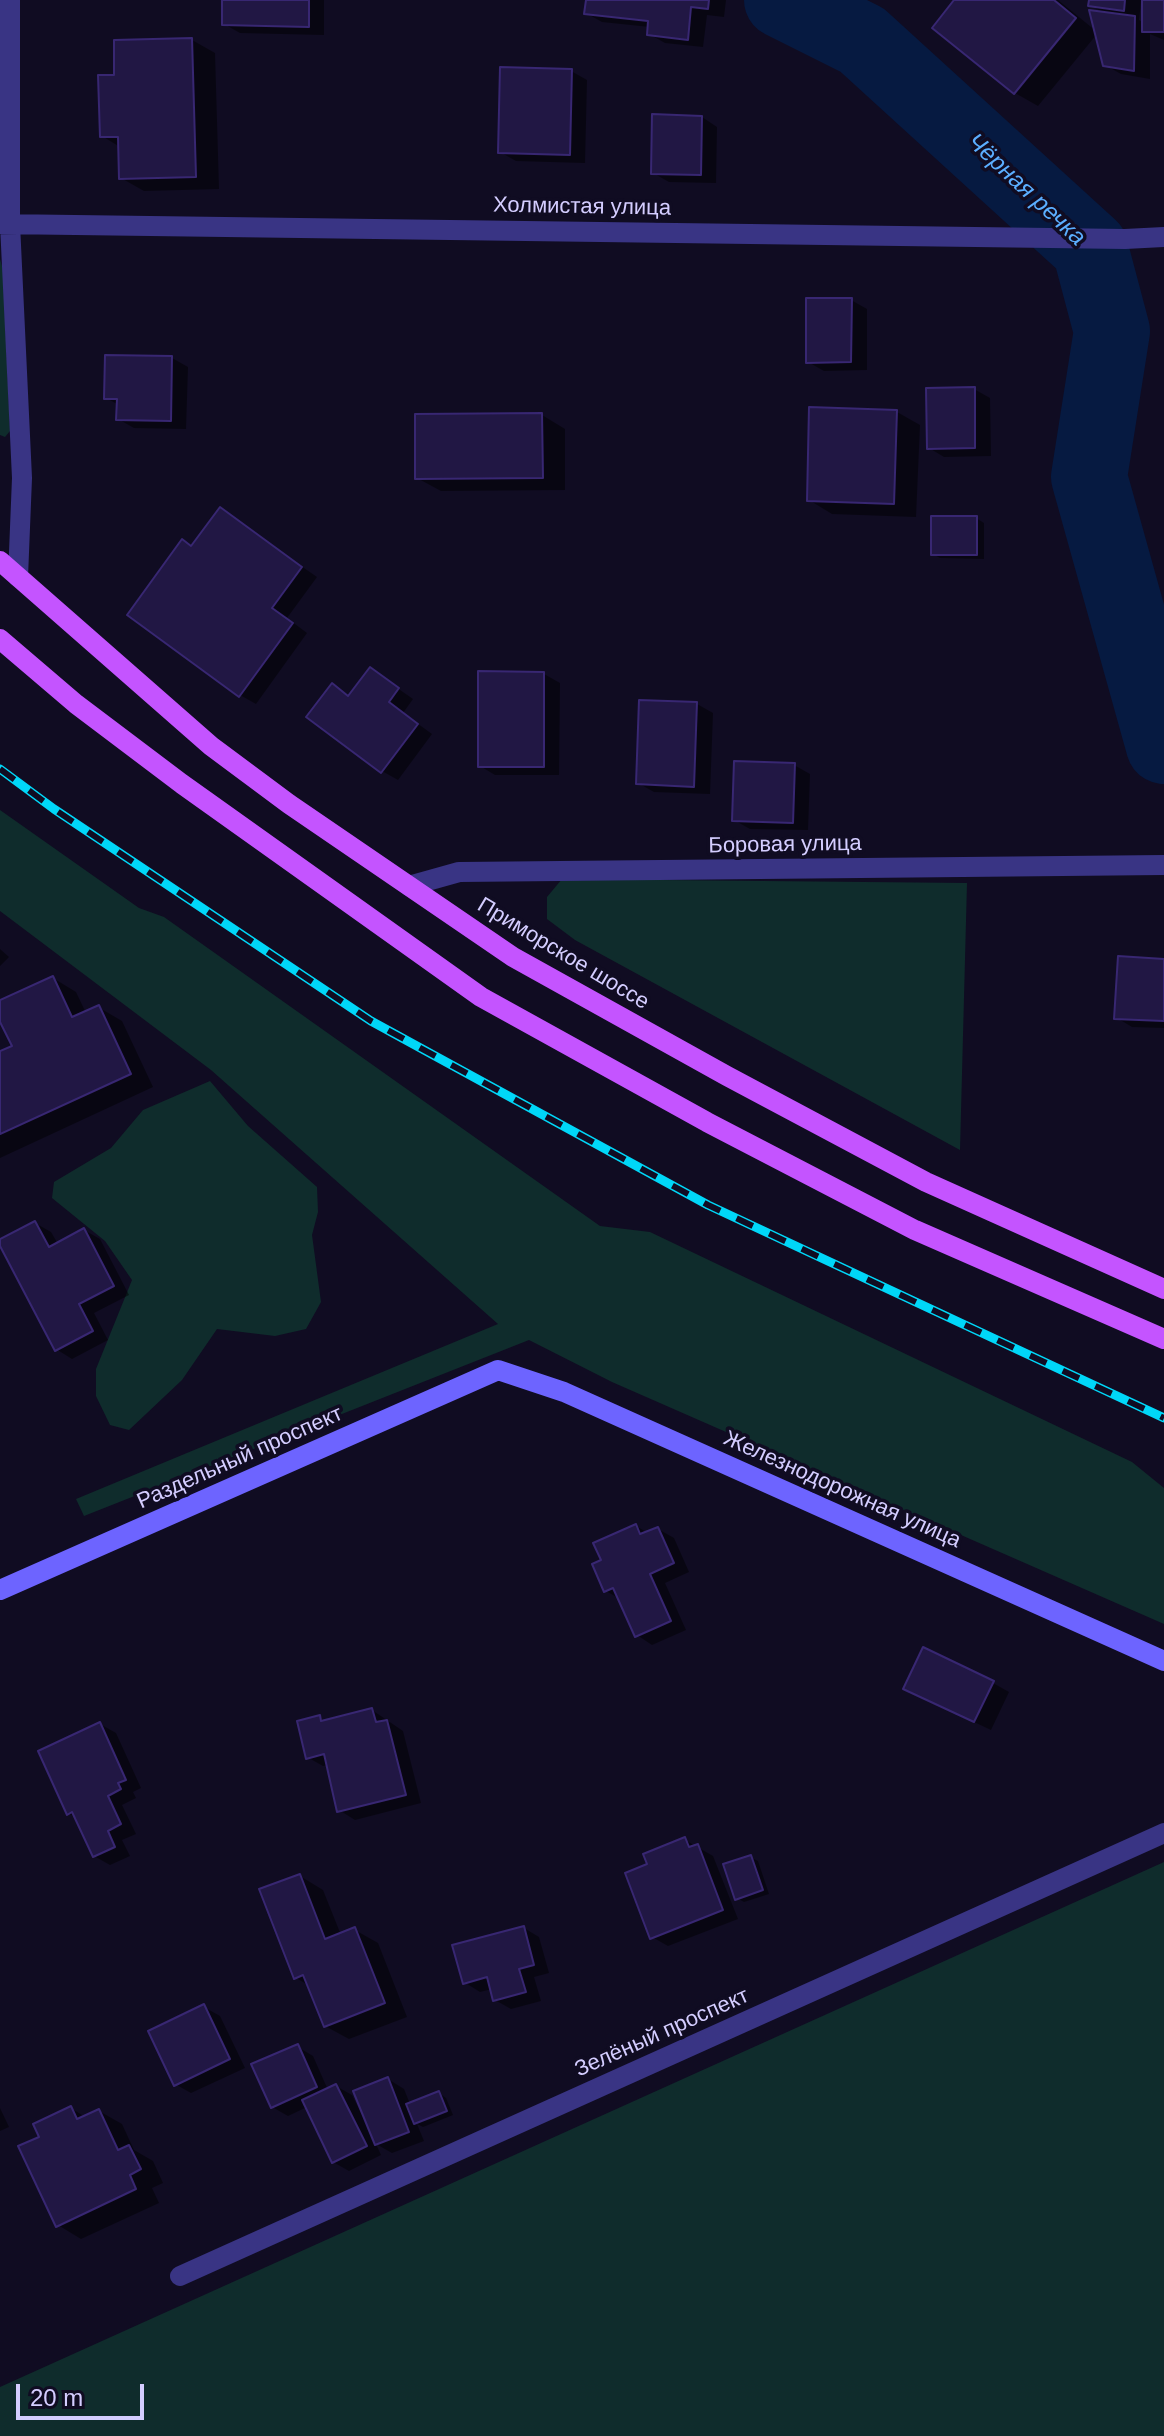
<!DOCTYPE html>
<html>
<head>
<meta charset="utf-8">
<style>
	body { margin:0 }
	#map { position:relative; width:1164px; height:2436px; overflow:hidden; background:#100c22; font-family:Arial,sans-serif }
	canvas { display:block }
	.scale { position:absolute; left:16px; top:2384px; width:128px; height:36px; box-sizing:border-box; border:4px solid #d4cdff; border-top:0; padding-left:10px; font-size:24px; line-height:28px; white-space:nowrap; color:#d4cdff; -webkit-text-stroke:6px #100c22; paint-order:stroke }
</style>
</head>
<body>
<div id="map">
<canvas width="1164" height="2436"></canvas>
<div class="scale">20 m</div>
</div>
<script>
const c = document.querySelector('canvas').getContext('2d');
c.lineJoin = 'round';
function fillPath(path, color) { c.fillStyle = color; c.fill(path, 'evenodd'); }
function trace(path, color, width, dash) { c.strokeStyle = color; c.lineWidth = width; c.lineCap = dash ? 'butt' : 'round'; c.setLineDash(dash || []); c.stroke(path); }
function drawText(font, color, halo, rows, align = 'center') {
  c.font = font + ' Arial,sans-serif'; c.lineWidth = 7; c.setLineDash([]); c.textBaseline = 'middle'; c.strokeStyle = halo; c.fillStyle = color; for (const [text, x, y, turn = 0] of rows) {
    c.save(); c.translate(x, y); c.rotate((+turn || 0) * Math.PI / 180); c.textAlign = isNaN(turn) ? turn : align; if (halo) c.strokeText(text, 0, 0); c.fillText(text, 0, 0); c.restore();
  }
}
fillPath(new Path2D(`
	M0,259L3,270L10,431L5,437L0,435Z
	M0,810L139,908L164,917L600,1226L650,1232L1132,1462L1164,1488V1624L612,1382L529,1340L84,1516L76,1499L498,1324L211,1070L0,911Z
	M562,879L967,883L960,1150L575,940L547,919V897Z
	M210,1081L248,1126L317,1187L318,1212L312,1235L321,1302L306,1329L275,1336L217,1329L182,1380L129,1430L110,1425L96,1396V1369L132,1280L105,1241L52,1198L54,1182L111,1148L143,1110Z
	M1164,1862V2436H0V2387Z`), '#0f2c2c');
fillPath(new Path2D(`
	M224,0H324V35L240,33L224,24Z
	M588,0H726L724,17L707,15L703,47L665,43L649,34L650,27L602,22L586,13Z
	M957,0H1058L1096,31L1106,14L1090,5L1091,0H1164V40L1150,34V79L1121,74L1105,65L1097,34L1038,106L1015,93ZM1141,2H1144V23L1139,20Z
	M192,40L215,53L219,189L144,191L121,178L120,147L102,136L116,76Z
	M571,71L587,80L585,163L516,161L500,152Z
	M702,117L717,127L716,183L669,182L653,173Z
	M851,300L867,309V370L824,371L808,362Z
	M172,358L188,367L186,429L134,428L118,419L119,405L106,398Z
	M974,389L990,398L991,456L944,457L929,448Z
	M897,412L920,425L916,517L832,514L809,500Z
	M542,415L565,429V490L441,491L417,478Z
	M220,510L317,577L287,618L307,633L256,704L240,695L193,547Z
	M976,518L984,523V559L940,558L933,554Z
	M370,669L413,699L403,713L432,734L398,780L382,771L332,686L350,697Z
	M544,674L560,683L559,775H495L480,766Z
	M697,704L713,713L710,794L654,792L638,783Z
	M794,765L810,774L808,830L750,829L734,820Z
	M0,949L9,957L0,966Z
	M1164,961V1028L1132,1027L1117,1018Z
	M53,978L76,992L86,1013L98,1007L122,1021L153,1087L0,1158V1054L14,1047L0,1017V1002Z
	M35,1223L51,1232L58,1244L84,1230L100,1239L129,1295L94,1313L108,1340L72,1359L56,1349L0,1241Z
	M636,1526L648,1533L658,1529L674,1538L689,1572L665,1583L686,1630L652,1645L637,1635L620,1599L606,1591Z
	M993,1683L1009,1692L991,1730L921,1697Z
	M372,1710L403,1731L421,1803L355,1820L339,1810L328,1765L323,1766L307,1757L319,1718L326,1721Z
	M100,1724L116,1733L141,1788L133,1792L136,1798L122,1805L136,1834L122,1840L130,1856L110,1865L94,1856L77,1818L68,1813Z
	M685,1840L713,1856L738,1919L668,1946L652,1937L650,1865Z
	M750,1857L758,1861L769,1894L744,1902L737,1898Z
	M300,1876L323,1890L341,1935L355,1930L378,1943L407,2017L349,2039L325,2026L310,1986L296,1978Z
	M524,1928L539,1937L549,1973L534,1977L541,2001L511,2009L495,2000L492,1989L480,1992L464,1982Z
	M204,2007L220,2016L245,2068L191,2093L175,2084Z
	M298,2047L313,2056L328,2090L336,2086L352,2095L361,2113L388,2079L404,2089L410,2104L439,2093L446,2098L453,2115L423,2127L417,2124L424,2141L392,2153L376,2144L381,2155L349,2171L333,2162L307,2107L288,2116L272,2107Z
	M0,2108L9,2127L0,2131Z
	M71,2108L85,2117L99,2111L122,2124L134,2150L153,2161L163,2183L152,2188L159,2203L81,2239L58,2225L41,2138Z`), '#0007');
trace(new Path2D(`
	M782,0L862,40L1090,248L1112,331L1089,477L1164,746`), '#061a41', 76);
const building = new Path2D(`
	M222,0H309V27L222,25Z
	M586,0H709L708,9L691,7L688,40L647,35L648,21L584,14Z
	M954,0H1054L1076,18L1014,94L932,28Z
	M1089,0H1125L1124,11L1088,6Z
	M1142,0H1164V32H1142Z
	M1089,10L1135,16L1134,71L1103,66Z
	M192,38L196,177L119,179L118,137H100L98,75H114V40Z
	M500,67L572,69L570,155L498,153Z
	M652,114L702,116L701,175L651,174Z
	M806,298H852L851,362L806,363Z
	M105,355L172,356L171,421L116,420L117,399H104Z
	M975,387V448L927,449L926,388Z
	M809,407L897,410L894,504L807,501Z
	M542,413L543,478L415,479V414Z
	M220,507L302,567L272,608L293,623L239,697L127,615L182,539L191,546Z
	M931,516H977V555H931Z
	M370,667L399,688L389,702L418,724L381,773L306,717L332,683L348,696Z
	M478,671L544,672V767H478Z
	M639,700L697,702L694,787L636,784Z
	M734,761L795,763L793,823L732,821Z
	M1118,956L1164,959V1021L1114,1019Z
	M53,976L72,1017L99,1005L131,1074L0,1134V1051L12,1046L0,1022V1000Z
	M35,1221L49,1247L84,1228L114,1286L79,1304L93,1331L55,1351L0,1246V1239Z
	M636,1524L640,1534L658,1527L674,1563L650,1574L671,1621L635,1637L613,1588L604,1592L592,1564L601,1560L593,1543Z
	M923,1647L994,1681L974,1722L903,1689Z
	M372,1708L376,1722L387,1720L406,1795L337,1812L324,1754L306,1759L297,1721L320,1715L321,1721Z
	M100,1722L126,1780L118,1783L121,1789L108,1796L121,1824L108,1831L115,1847L93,1857L72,1812L67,1815L38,1751Z
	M685,1837L689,1847L698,1844L723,1910L650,1939L625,1873L647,1864L643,1854Z
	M751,1855L763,1890L735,1900L723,1864Z
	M300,1874L325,1939L355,1927L385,2003L324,2027L303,1975L294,1979L259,1889Z
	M524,1926L534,1965L519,1969L526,1992L493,2001L487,1977L463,1984L452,1945Z
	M204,2004L230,2059L174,2086L148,2031Z
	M298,2044L317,2087L271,2108L251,2064Z
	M388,2077L409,2132L375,2145L353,2091Z
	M336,2084L367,2146L332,2163L302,2100Z
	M439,2091L447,2111L414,2124L406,2104Z
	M71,2106L77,2119L99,2109L118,2150L129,2145L141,2169L130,2175L136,2189L56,2227L18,2146L39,2137L33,2124Z`);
fillPath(building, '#211744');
trace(building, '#382772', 2);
trace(new Path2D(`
	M10,0V224L22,478L18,577
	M0,224L1125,239L1164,237
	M409,886L459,872L1164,865
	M180,2276L1164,1833`), '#393484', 20);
trace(new Path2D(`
	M0,1590L498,1370L564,1392L1164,1661`), '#6d64ff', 20);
trace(new Path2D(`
	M0,561L211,746L289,804L513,957L727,1076L926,1182L1164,1289
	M0,639L76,704L182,784L481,997L707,1122L915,1230L1164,1339`), '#c454ff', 20);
const rail = new Path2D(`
	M0,769L54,809L371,1021L708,1205L1164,1418`);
trace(rail, '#00d7f8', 9);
trace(rail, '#100c22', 6, [18]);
drawText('22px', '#d4cdff', '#100c22', [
	["Холмистая улица",582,207,1],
	["Боровая улица",785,845,-1],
	["Приморское шоссе",563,954,31],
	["Раздельный проспект",240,1458,-24],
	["Железнодорожная улица",842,1490,24],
	["Зелёный проспект",662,2033,-24]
]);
drawText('italic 24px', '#5baeff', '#100c22', [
	["Чёрная речка",1026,190,43]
]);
</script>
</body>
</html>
